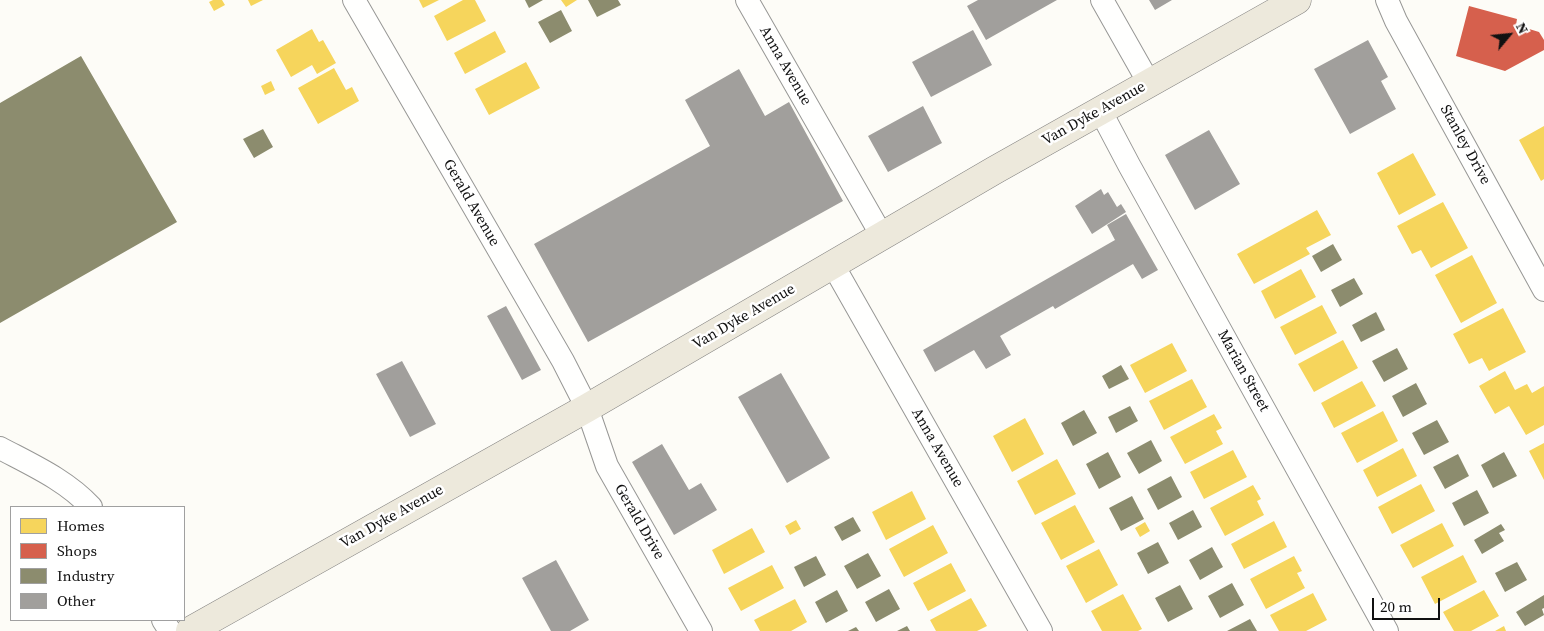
<!DOCTYPE html>
<html>
<head>
<meta charset="utf-8">
<style>
	body { margin:0 }
	#map { position:relative; width:1544px; height:631px; overflow:hidden; background:#fdfcf7; font-family:"Source Serif 4",serif }
	canvas { display:block }
	.legend { position:absolute; left:10px; top:506px; width:175px; height:115px; box-sizing:border-box; background:#fff; border:1px solid #a0a0a0; margin:0; padding:6px 9px; list-style:none; font-size:15px; color:#111 }
	.legend li { display:flex; align-items:center; gap:10px; height:25px }
	.legend b { width:25px; border:1px solid #a0a0a0 }
	.north { position:absolute; left:1484px; top:10px; width:50px; height:50px; -webkit-text-stroke:4px #fff; paint-order:stroke; rotate:62deg; font-size:14px; font-weight:700; line-height:20px; text-align:center; color:#111 }
	.north::after { content:''; display:block; margin:auto; width:18px; height:22px; background:#111; clip-path:polygon(50% 0,100% 100%,50% 72%,0 100%) }
	.scale { position:absolute; left:1372px; top:598px; width:68px; height:22px; box-sizing:border-box; border:2px solid #111; border-top:0; padding-left:6px; font-size:15px; line-height:18px; white-space:nowrap; color:#111; -webkit-text-stroke:4px #fff; paint-order:stroke }
</style>
</head>
<body>
<div id="map">
<canvas width="1544" height="631"></canvas>
<ul class="legend">
<li><b style="height:14px;background:#f6d55c"></b>Homes</li>
<li><b style="height:14px;background:#d6604d"></b>Shops</li>
<li><b style="height:14px;background:#8c8c6e"></b>Industry</li>
<li><b style="height:14px;background:#a19f9c"></b>Other</li>
</ul>
<div class="north">N</div>
<div class="scale">20 m</div>
</div>
<script>
const c = document.querySelector('canvas').getContext('2d');
c.lineJoin = 'round';
function fillPath(path, color) { c.fillStyle = color; c.fill(path, 'evenodd'); }
function trace(path, color, width, dash) { c.strokeStyle = color; c.lineWidth = width; c.lineCap = dash ? 'butt' : 'round'; c.setLineDash(dash || []); c.stroke(path); }
function drawText(font, color, halo, rows, align = 'center') {
  c.font = font + ' "Source Serif 4",serif'; c.lineWidth = 5; c.setLineDash([]); c.textBaseline = 'middle'; c.strokeStyle = halo; c.fillStyle = color; for (const [text, x, y, turn = 0] of rows) {
    c.save(); c.translate(x, y); c.rotate((+turn || 0) * Math.PI / 180); c.textAlign = isNaN(turn) ? turn : align; if (halo) c.strokeText(text, 0, 0); c.fillText(text, 0, 0); c.restore();
  }
}
fillPath(new Path2D(`
	M213,0H222L225,5L214,11L209,2Z
	M248,0H263L251,6Z
	M419,0H439L423,8Z
	M463,0H475L486,21L447,41L434,16Z
	M561,0H577L566,7Z
	M312,29L319,42L323,40L336,63L317,74L312,65L291,77L276,50Z
	M495,31L506,52L465,74L454,53Z
	M526,62L540,88L489,115L475,89Z
	M334,68L346,90L352,87L359,101L318,124L298,88Z
	M271,81L275,90L265,95L261,86Z
	M1544,126V179L1541,181L1519,140Z
	M1413,153L1436,195L1399,215L1377,173Z
	M1443,202L1468,248L1431,268L1421,250L1412,254L1397,226Z
	M1317,210L1331,235L1306,248L1310,254L1254,284L1237,254Z
	M1472,255L1497,303L1461,323L1435,275Z
	M1301,269L1316,297L1275,319L1261,291Z
	M1322,305L1337,333L1295,355L1280,327Z
	M1503,308L1526,352L1489,371L1482,358L1469,364L1453,334Z
	M1343,340L1358,368L1314,392L1298,364Z
	M1172,343L1187,371L1145,393L1130,365Z
	M1505,371L1515,390L1527,384L1532,393L1544,386V425L1526,435L1509,406L1495,414L1479,386Z
	M1192,379L1207,407L1164,430L1149,401Z
	M1362,381L1376,406L1334,428L1321,403Z
	M1383,411L1398,441L1357,463L1341,433Z
	M1214,414L1222,428L1216,431L1223,444L1185,464L1170,437Z
	M1025,418L1044,454L1012,472L993,436Z
	M1544,443V480L1529,451Z
	M1403,448L1417,476L1377,497L1363,470Z
	M1233,450L1247,477L1204,499L1190,472Z
	M1057,459L1076,494L1035,515L1017,481Z
	M1421,484L1435,511L1392,534L1378,507Z
	M1253,485L1261,499L1257,501L1264,515L1225,536L1210,508Z
	M912,491L926,519L886,540L872,512Z
	M1075,505L1095,542L1061,560L1041,523Z
	M796,520L801,529L790,535L785,526Z
	M1274,521L1287,547L1244,569L1231,544Z
	M1145,522L1150,531L1140,537L1135,528Z
	M1442,523L1454,546L1413,568L1400,545Z
	M933,525L948,553L904,577L889,549Z
	M752,528L765,552L724,574L712,550Z
	M1099,549L1118,585L1086,603L1066,566Z
	M1463,555L1477,582L1435,604L1421,577Z
	M1294,556L1302,571L1297,573L1305,588L1266,609L1250,579Z
	M951,563L966,591L928,611L913,583Z
	M772,565L784,588L741,611L728,588Z
	M1484,590L1499,616L1471,631H1454L1443,612Z
	M1313,593L1327,620L1306,631H1279L1270,615Z
	M1123,594L1142,629L1138,631H1102L1091,611Z
	M971,598L987,626L977,631H936L930,620Z
	M795,599L807,622L791,631H760L754,620Z
	M1504,626L1506,631H1495Z`), '#f6d55c');
fillPath(new Path2D(`
	M1469,6L1517,19L1516,25L1539,32L1544,40V50L1505,71L1456,56Z`), '#d6604d');
fillPath(new Path2D(`
	M525,0H543L529,8Z
	M588,0H618L621,5L597,17Z
	M561,10L572,31L550,43L538,22Z
	M81,56L177,222L0,323V103Z
	M263,129L273,147L254,158L243,139Z
	M1333,244L1342,260L1321,272L1312,256Z
	M1354,278L1363,294L1340,307L1331,290Z
	M1376,312L1385,330L1361,342L1352,325Z
	M1397,348L1408,369L1384,382L1372,361Z
	M1121,365L1129,379L1109,389L1102,376Z
	M1416,383L1427,404L1403,417L1392,396Z
	M1130,406L1138,421L1116,433L1108,417Z
	M1084,410L1097,433L1073,446L1061,423Z
	M1437,420L1449,442L1424,455L1412,433Z
	M1151,440L1162,461L1139,474L1127,453Z
	M1108,452L1121,477L1099,489L1086,464Z
	M1504,452L1517,476L1493,488L1481,465Z
	M1458,454L1469,476L1445,489L1433,467Z
	M1171,476L1182,497L1158,510L1147,489Z
	M1477,490L1489,513L1464,526L1452,503Z
	M1132,496L1144,519L1121,531L1109,508Z
	M1193,510L1202,527L1178,540L1169,523Z
	M853,517L861,531L842,541L834,527Z
	M1501,524L1505,530L1499,533L1504,541L1482,554L1474,540Z
	M1158,542L1169,563L1148,574L1137,553Z
	M1212,547L1223,567L1200,580L1189,560Z
	M868,553L881,576L857,589L844,566Z
	M816,556L826,575L804,587L794,567Z
	M1517,562L1527,580L1505,592L1495,573Z
	M1232,583L1244,605L1220,618L1208,596Z
	M1180,585L1193,609L1168,622L1155,598Z
	M889,589L900,609L876,622L865,602Z
	M837,590L848,611L826,623L815,602Z
	M1544,595V608L1542,609L1544,615L1525,626L1516,612Z
	M1250,619L1257,631H1227Z
	M907,626L910,631H897Z
	M856,627L859,631H848Z`), '#8c8c6e');
fillPath(new Path2D(`
	M978,0H1057L986,40L967,6Z
	M1149,0H1172L1155,10Z
	M973,30L992,65L931,97L912,62Z
	M1368,40L1388,77L1381,81L1396,109L1350,134L1314,69Z
	M739,69L765,116L789,102L843,201L588,342L534,244L710,146L685,100Z
	M923,106L942,143L888,172L868,136Z
	M1209,130L1240,184L1195,210L1165,155Z
	M1101,189L1104,195L1108,192L1117,207L1121,204L1126,212L1092,234L1075,206Z
	M1126,214L1158,270L1142,279L1133,264L1055,309L1053,306L1000,336L1011,355L986,369L974,350L935,372L923,350L1115,240L1107,225Z
	M506,306L541,370L522,380L487,316Z
	M402,361L436,424L410,437L376,374Z
	M781,373L830,458L787,483L738,397Z
	M662,444L689,490L701,483L717,510L674,535L632,462Z
	M556,560L589,620L570,631H551L522,578Z`), '#a19f9c');
const minor = new Path2D(`
	M354,0L563,361L587,408L607,466L701,631
	M747,0L882,236
	M1102,0L1149,83
	M1387,0L1396,21L1544,290
	M1100,110L1129,165L1387,631
	M833,265L1041,631
	M0,448C32,465 66,480 91,507
	M163,620L170,631`);
const primary = new Path2D(`
	M190,631L587,408L995,170L1297,0`);
trace(minor, '#979795', 24);
trace(primary, '#858482', 29);
trace(minor, '#fffffe', 22);
trace(primary, '#ede9dc', 28);
drawText('15px', '#111', '#fff', [
	["Anna Avenue",785,66,60],
	["Van Dyke Avenue",1094,114,-29],
	["Stanley Drive",1465,145,61],
	["Gerald Avenue",471,203,60],
	["Van Dyke Avenue",744,317,-30],
	["Marian Street",1243,371,61],
	["Anna Avenue",937,448,60],
	["Van Dyke Avenue",392,517,-29],
	["Gerald Drive",639,522,60]
]);
</script>
</body>
</html>
